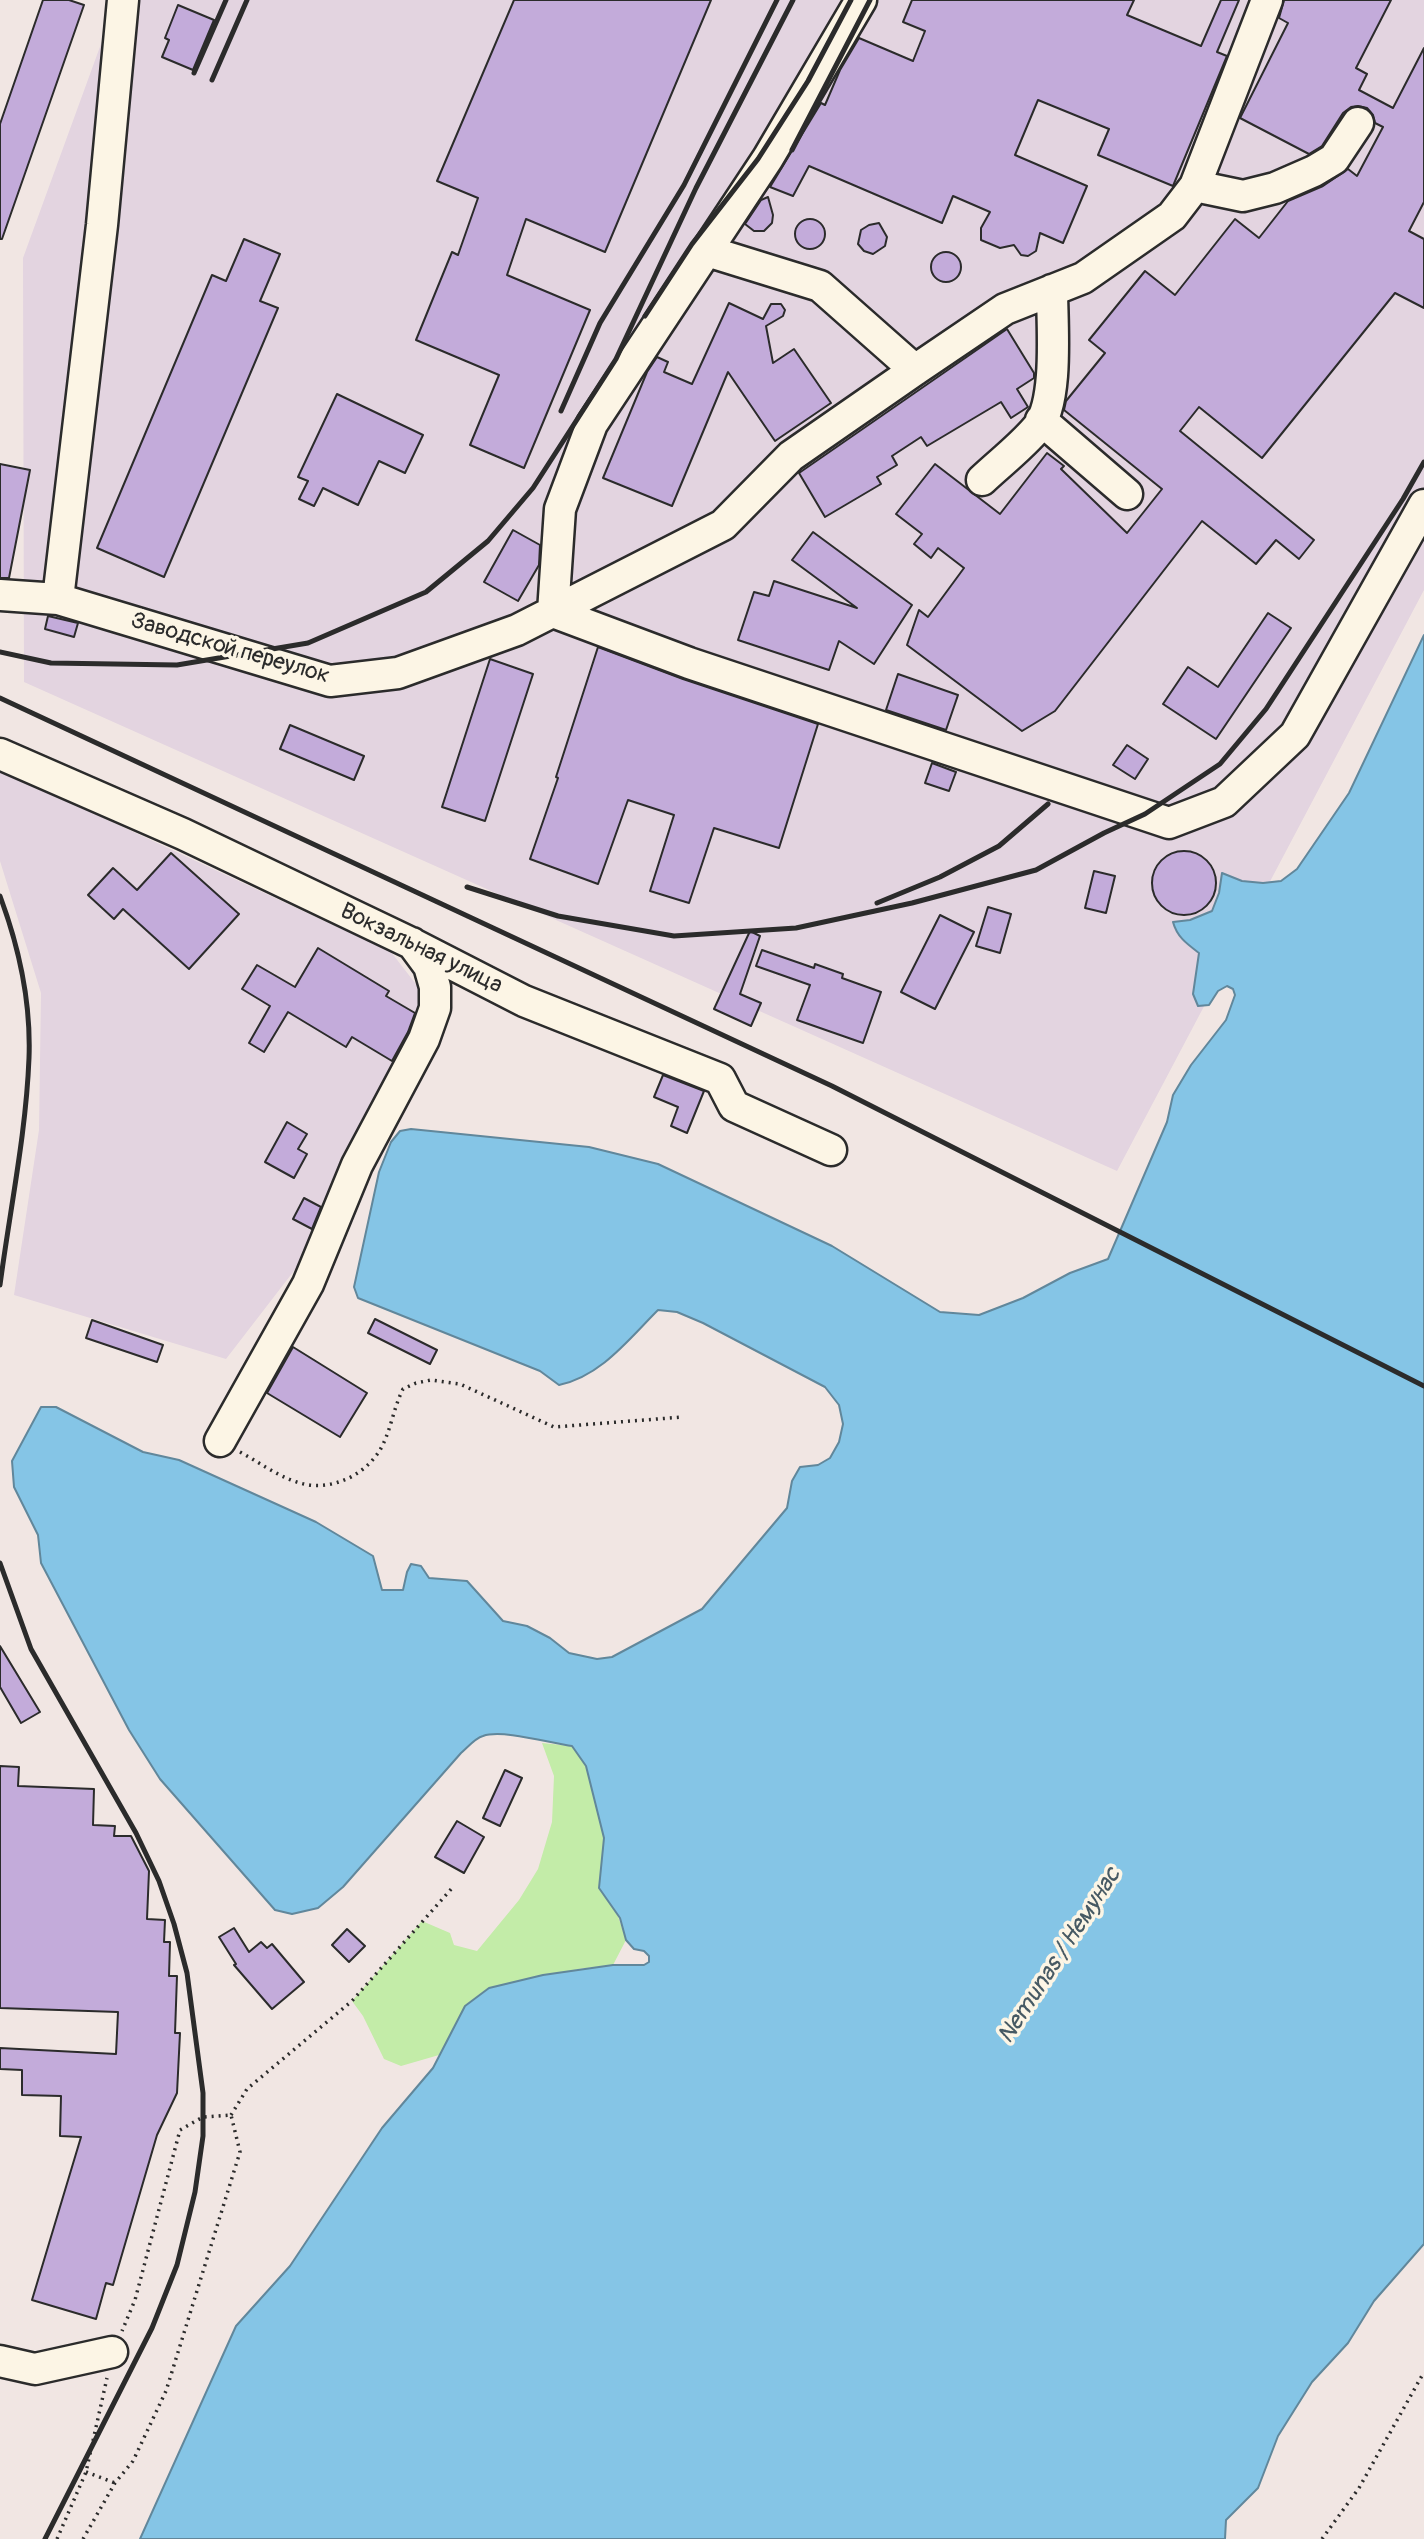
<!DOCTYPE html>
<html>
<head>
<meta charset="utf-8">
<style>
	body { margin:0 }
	canvas { display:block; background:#f1e6e3 }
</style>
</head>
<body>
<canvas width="1424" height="2539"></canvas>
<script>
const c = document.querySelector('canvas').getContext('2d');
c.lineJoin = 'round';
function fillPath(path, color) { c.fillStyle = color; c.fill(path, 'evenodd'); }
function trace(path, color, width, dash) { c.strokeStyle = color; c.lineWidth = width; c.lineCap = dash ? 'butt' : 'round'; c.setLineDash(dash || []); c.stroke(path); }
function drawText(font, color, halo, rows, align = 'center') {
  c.font = font + ' Pangolin,sans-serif'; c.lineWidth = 7; c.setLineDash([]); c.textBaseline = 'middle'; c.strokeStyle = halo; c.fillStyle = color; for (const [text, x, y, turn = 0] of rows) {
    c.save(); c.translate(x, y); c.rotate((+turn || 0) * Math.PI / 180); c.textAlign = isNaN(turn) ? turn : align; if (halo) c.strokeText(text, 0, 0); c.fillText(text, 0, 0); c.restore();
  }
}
fillPath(new Path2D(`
	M117,0H1424V590L1117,1171L24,682L23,258Z
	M0,766L20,779L391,952L422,992L414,1025L300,1263L226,1359L14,1295L39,1130L41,993L0,861Z`), '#e3d4e0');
fillPath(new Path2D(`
	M542,1743L572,1746L586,1766L604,1839L599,1888L618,1916L626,1940L613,1965L578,1969L465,2006L439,2055L401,2066L384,2059L363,2016L352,2001L422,1921L450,1933L454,1945L477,1951L519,1900L538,1869L552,1822L554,1776Z`), '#c3eca8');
const water = new Path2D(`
	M1424,635V2244L1374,2301L1348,2343L1312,2382L1278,2436L1258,2488L1226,2520L1225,2539H140L236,2326L290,2266L382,2128L433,2068L465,2006L489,1988L543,1975L613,1965H644L649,1962V1956L644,1951L634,1949L626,1940L620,1918L599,1888L604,1838L586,1766L572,1746C550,1743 502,1729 483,1736C475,1738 467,1748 461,1753L343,1887L318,1908L292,1914L275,1910L160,1779L129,1730L41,1563L38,1535L14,1487L12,1461L41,1407H56L143,1452L179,1460L316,1522L373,1556L382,1590H403L407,1572L411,1564L421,1566L429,1578L467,1581L503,1621L527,1626L550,1638L569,1653L597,1659L612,1657L702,1609L787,1508L792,1481L800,1467L818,1465L830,1458L839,1442L843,1424L839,1405L825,1387L703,1323L677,1312L658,1310C628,1340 601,1376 559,1385L540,1371L358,1298L354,1287L379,1172L391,1142L400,1131L411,1129L589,1147L658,1164L832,1246L940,1312L979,1315L1023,1298L1070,1273L1108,1259L1167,1122L1173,1095L1191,1065L1226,1020L1235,995L1233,989L1227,986L1218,991L1209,1005L1198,1006L1193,994L1199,953C1187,944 1177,937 1173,922L1190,920L1212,911L1219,893L1222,873L1242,881L1263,883L1281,881L1297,869L1349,793Z`);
fillPath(water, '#85c5e6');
trace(water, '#61879b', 2);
const building = new Path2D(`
	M43,0H69L84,5L2,239H0V124Z
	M514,0H711L605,252L526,219L507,275L590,310L524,468L470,445L499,375L416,340L452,252L458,255L478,198L437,181Z
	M912,0H1134L1127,15L1201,46L1221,0H1239L1217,52L1227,56L1173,186L1098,155L1109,129L1038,100L1015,155L1087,186L1063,243L1040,233L1036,251L1028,256L1021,255L1014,245L1000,248L981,240V228L990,212L953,196L942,223L809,166L793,196L770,187L821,103L825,105L840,70L859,38L913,61L925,31L903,22Z
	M1284,0H1391L1356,68L1367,74L1359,90L1393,108L1424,48V202L1409,231L1424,239V308L1395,293L1262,458L1199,407L1180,431L1314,540L1299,559L1276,540L1256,564L1202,521L1055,711L1022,731L907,645L919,610L928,617L964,568L938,548L931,558L914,544L922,534L896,514L935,464L1000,514L1047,453L1064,466L1061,469L1127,533L1162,489L1064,410L1066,401L1105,353L1089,340L1145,271L1175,295L1235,219L1259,238L1288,201L1323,186L1348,169L1357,176L1383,127L1375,123L1373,115L1367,108L1358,106L1351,107L1343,113L1322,146L1309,154L1240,118L1288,23L1279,18Z
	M178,5L214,20L193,70L162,57L169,40L165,38Z
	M768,197L773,215L772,223L764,231H754L745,224L761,200Z
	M795 234a15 15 0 1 1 30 0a15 15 0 1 1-30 0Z
	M879,223L887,237L885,246L873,254L864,251L858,244L861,230L869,225Z
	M244,239L280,254L260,301L278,308L164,577L97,548L212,275L226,281Z
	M931 267a15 15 0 1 1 30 0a15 15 0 1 1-30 0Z
	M729,303L763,319L771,304H781L785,310L783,316L766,326L773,363L794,349L831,403L775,441L728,372L672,506L603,478L647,372L657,357L668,362L664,372L692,384Z
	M1007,329L1034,373V378L1017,389L1028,407L1011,418L1001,402L927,446L921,437L892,456L897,465L877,477L881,484L825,517L799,473Z
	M337,394L423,435L405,473L379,461L358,505L323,488L314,506L299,499L308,481L298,477Z
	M0,464L30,470L9,578H0Z
	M513,530L540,545L539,565L518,601L484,582Z
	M813,532L912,605L874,664L839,641L829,670L738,640L754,592L769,596L774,581L857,608L792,560Z
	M1268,613L1291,628L1216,739L1163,704L1188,667L1218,687Z
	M48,616L78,623L74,637L45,629Z
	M598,647L683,679L818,724L779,848L714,828L689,903L650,891L674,815L628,800L598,884L530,859L558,778L556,777Z
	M490,659L533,674L485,821L442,807Z
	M898,674L958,695L946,730L886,710Z
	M290,725L364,756L354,780L280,749Z
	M1127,745L1148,759L1135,779L1113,765Z
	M932,763L956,772L949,791L925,783Z
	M1152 883a32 32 0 1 1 64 0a32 32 0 1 1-64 0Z
	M171,853L239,914L189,969L123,909L114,919L88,895L113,868L137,890Z
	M1094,871L1115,876L1106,913L1085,908Z
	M988,907L1011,914L1000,953L976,946Z
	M940,915L974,932L935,1009L901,992Z
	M750,931L760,936L740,994L761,1003L751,1026L714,1009Z
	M318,948L389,991L386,996L415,1013L408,1032L392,1061L352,1037L346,1047L288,1012L264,1052L249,1043L270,1006L242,989L257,965L295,987Z
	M762,950L814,968L815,964L843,974L842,978L881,992L863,1043L797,1020L810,985L756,966Z
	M663,1075L704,1091L687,1133L671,1126L678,1107L654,1097Z
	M287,1122L307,1134L298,1149L307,1154L294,1178L265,1162Z
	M304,1198L321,1207L312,1229L293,1219Z
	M375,1319L437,1350L430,1364L368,1333Z
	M92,1320L163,1345L157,1362L86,1338Z
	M293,1347L367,1393L340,1437L267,1393Z
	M0,1646L40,1712L21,1723L0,1687Z
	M0,1766L19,1767L18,1786L94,1789L93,1825L115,1826L114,1836H131L149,1871L147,1919L165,1920L164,1942H170L169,1976H177L175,2033H180L177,2093L157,2135L113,2285L106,2283L96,2319L32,2300L81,2137L60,2136L61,2096L22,2095V2070L0,2069V2048L116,2054L118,2012L0,2008Z
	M505,1770L522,1778L500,1826L483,1818Z
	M457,1821L484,1837L464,1873L435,1857Z
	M234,1928L249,1952L261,1942L267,1948L272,1944L304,1982L272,2009L234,1965L236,1964L219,1937Z
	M347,1929L365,1946L349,1962L332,1945Z`);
fillPath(building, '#c3abda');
trace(building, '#2b2b2b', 2);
const minor = new Path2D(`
	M861,0L768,158L592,424L560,509L553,612L689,663L1169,823L1224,802L1295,735L1424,505
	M1195,186L1243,196L1275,188L1314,171L1334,159L1358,123
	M707,251L820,286L915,370
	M1041,420L1127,494
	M982,480C1000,463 1021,447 1037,428C1059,403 1052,323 1052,290
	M0,595L58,599L330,681L398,673L517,630L723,525L791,456L915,370L1005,309L1083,278L1172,216L1195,186L1267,0
	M58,599L102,225L123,0
	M0,754L183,834L411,943L524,1001L720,1079L734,1106L831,1150
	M220,1441L308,1284L357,1165L424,1039L435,1008V987L429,966L412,943
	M0,2361L35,2369L112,2352`);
trace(minor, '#2b2b2b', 35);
trace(new Path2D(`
	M240,1452C275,1471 303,1497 344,1480C358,1475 372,1463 380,1450C391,1431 393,1409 403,1389L416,1383L431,1380L460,1384L554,1427L683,1417
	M231,2115L247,2089L352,2001L453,1887
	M86,2472L115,2483
	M57,2539L86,2472L107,2378
	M83,2539L115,2483L133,2461L166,2391L240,2152L231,2115L203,2117L180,2130L135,2300L122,2331
	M1322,2539L1359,2488L1424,2372`), '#2b2b2b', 3.5, [2, 5]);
trace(minor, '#fcf5e5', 30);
trace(new Path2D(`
	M194,73L226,0
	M212,80L247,0
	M792,150L870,0
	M645,316L692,244L758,159L808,81L851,0
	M561,411L600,323L684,185L777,0
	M0,652L51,663L177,665L308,643L426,592L488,541L533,488L616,359L696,188L793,0
	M0,698L832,1086L1424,1386
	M467,887L558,916L674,936L796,928L912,903L1036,870L1104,833L1145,814L1220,764L1266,709L1403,499L1424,462
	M0,896C19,947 31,1004 29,1058C26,1134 10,1209 0,1285
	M877,903L940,877L999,846L1048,804
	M0,1563L31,1649L136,1833L159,1881L174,1924L187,1973L203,2093V2136L195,2192L177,2265L152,2328L45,2539`), '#2b2b2b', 5);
drawText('23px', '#2b2b2b', '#fcf5e5', [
	["Заводской переулок",230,649,16],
	["Вокзальная улица",421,949,26]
]);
drawText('italic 24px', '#465963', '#fcf5e5', [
	["Nemunas / Немунас",1060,1956,-57]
]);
</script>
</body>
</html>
